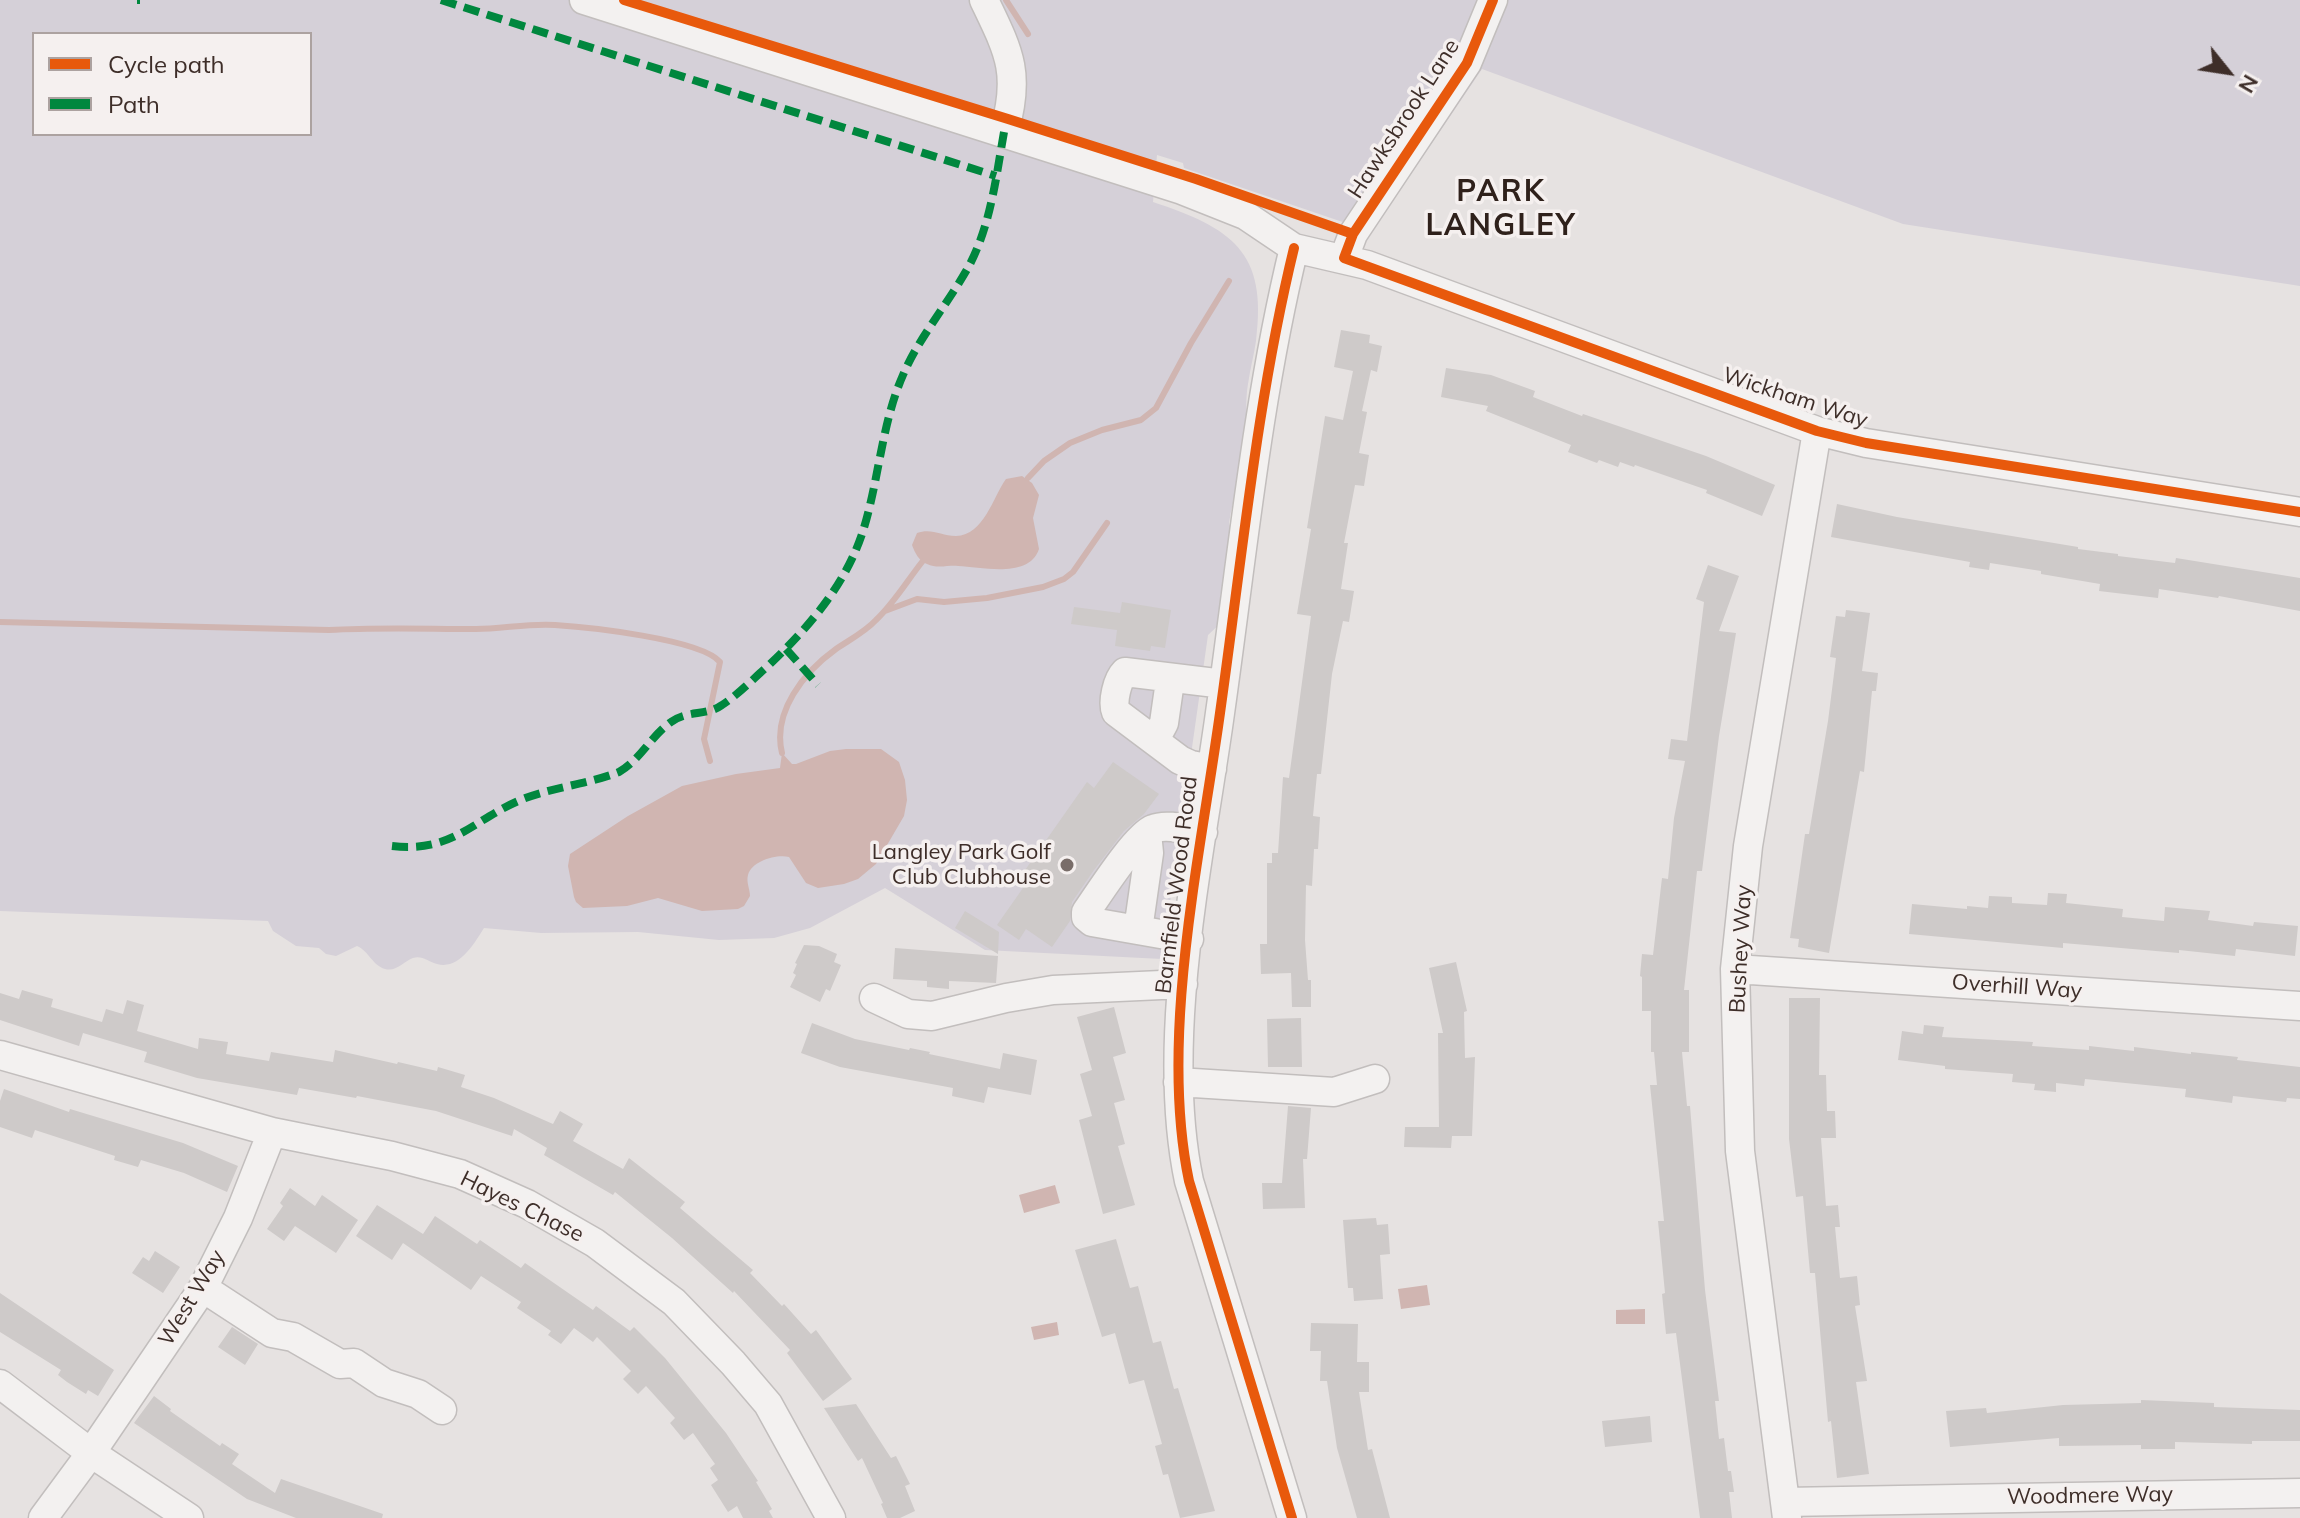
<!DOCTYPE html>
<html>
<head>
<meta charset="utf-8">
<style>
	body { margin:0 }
	#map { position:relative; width:2300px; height:1518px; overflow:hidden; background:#e6e2e1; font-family:Mulish,sans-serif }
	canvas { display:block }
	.legend { position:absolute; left:32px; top:32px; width:280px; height:104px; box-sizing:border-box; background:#f5f0ef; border:2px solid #aca2a0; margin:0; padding:10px 14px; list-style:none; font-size:24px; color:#3e2e29 }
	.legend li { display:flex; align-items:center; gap:16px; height:40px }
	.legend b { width:40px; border:2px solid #aca2a0 }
	.north { position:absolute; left:2188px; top:32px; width:80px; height:80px; -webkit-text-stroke:6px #f5f0ef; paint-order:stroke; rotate:120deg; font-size:22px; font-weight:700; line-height:32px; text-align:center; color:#3e2e29 }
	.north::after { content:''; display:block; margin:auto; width:28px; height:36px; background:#3e2e29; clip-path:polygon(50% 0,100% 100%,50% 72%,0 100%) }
</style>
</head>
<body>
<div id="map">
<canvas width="2300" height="1518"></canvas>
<ul class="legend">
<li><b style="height:10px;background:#e8590c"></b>Cycle path</li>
<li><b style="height:10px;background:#00873e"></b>Path</li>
</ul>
<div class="north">N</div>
</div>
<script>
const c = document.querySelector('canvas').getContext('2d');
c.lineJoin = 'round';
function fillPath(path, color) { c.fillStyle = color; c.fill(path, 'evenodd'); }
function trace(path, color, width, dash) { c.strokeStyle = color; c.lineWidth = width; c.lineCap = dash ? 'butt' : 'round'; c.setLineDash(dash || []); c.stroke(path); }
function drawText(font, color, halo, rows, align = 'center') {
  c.font = font + ' Mulish,sans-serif'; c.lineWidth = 7; c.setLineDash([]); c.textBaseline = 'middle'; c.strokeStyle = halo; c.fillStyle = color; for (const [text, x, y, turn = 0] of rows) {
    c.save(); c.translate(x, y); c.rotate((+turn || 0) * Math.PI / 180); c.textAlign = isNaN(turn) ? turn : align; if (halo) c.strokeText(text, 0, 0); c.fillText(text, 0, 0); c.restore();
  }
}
fillPath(new Path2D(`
	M0,0H2300V286L1903,224L1482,69L1372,232L1184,168L1183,163L1157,155L1153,202C1231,228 1268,251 1256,341C1254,355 1250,369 1248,384C1245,401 1247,416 1247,432C1247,463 1233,493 1229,523C1235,548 1225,563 1223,585C1223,587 1220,595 1220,597C1220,606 1223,613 1222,622L1208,635L1162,959L985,950L885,888L810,928L774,938L719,940L638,932L541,933L484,928C474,944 459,970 437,964C429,962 422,955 413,958C404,961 397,972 385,969C372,965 369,951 357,946L336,956L326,954L319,948L296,946L273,931L268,921L0,911ZM34,34H310V134H34Z`), '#d5d0d8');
fillPath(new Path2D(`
	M1022,476L1032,483L1039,495L1033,518L1039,549C1029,579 982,567 958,566C948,565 937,569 927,564C919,561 915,553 912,545L917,533C932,528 941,536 956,536C984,535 993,497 1006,479Z
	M846,749H881L899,762L905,780L907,800L904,816L876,864L858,879L844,884L818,888L806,883L789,857C776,854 752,861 748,875C746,882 750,889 750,896L744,906L738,909L702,911L658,898L627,906L583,908L576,902L574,897L568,866L570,854L628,816L682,786L736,774L780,768L782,753L792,764H796L830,751Z
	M1055,1185L1060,1203L1024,1213L1019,1195Z
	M1427,1285L1430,1305L1401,1309L1398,1289Z
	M1645,1309V1324H1616V1310Z
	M1057,1322L1059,1335L1034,1340L1031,1327Z`), '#d0b5b1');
trace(new Path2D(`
	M1006,0L1028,34
	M1028,478L1044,461L1070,443L1102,430L1141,420L1156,408L1191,343L1229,281
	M885,611L917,599L944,602L987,598L1043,587L1064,579L1073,572L1107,523
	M0,622L329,630C378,627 427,629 476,629C502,629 529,623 555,625C587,627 701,639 720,662L704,739L710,761
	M782,753C772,712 804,672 836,649C849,640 865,632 876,620C894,603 907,581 922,562`), '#d0b5b1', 6);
fillPath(new Path2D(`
	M1341,330L1370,335L1369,343L1382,346L1377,372L1371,370L1362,411L1367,412L1359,453L1369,455L1364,486L1355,485L1344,543H1348L1341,589L1354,591L1349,622L1343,621L1332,674L1321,774H1317L1313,816L1320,817L1318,849H1314L1312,886L1306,885L1305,940L1308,980H1311V1007H1292L1291,973L1261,974L1260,944H1267V863H1272V853H1278L1283,777L1289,778L1311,616L1297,614L1311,529L1307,528L1315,479L1325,416L1343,420L1353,371L1334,367Z
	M1446,368L1491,375L1535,391L1533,397L1582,416L1583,414L1706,456L1775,485L1762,516L1706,493L1707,490L1635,465L1634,467L1620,462L1618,467L1599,460L1597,463L1568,452L1571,445L1486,411L1488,406L1441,397Z
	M1837,504L1897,517L2078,547V549L2118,554V556L2175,563L2176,558L2300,578V611L2219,596L2218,598L2159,589L2158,598L2099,591L2100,584L2041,574V571L1990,563L1989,570L1969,567L1970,562L1831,537Z
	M1708,565L1739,576L1719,631L1736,633L1719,736L1702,871H1697L1684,990H1689V1052H1682L1687,1106H1690L1705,1290L1719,1401H1715L1719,1439L1724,1438L1728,1471H1731L1734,1492H1729L1732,1518H1700L1676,1333L1666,1334L1662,1294L1665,1293L1658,1221H1664L1650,1085H1657L1654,1052H1651V1011H1642V977L1640,976L1642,954L1653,955L1662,878L1668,879L1674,818L1685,761L1668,759L1671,739L1687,741L1704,602L1696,599Z
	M1122,602L1171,610L1165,648L1151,646L1150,651L1115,646L1117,630L1071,624L1074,607L1120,613Z
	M1846,610L1870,613L1862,671L1878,673L1876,691H1872L1864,772L1860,771L1829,953L1798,947L1799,939L1790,938L1805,834H1809L1828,721L1836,658L1830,657L1836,616L1845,617Z
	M1113,762L1159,794L1144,814L1124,831L1094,870L1072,902L1070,921L1052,947L1026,929L1019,940L997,925L1023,888L1016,883L1087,782L1094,788Z
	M2048,893L2067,894L2066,903L2123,909L2122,917L2164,921L2165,907L2210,911L2208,920L2253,926L2254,922L2298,926L2295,956L2236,949L2235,956L2179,950V953L2063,943V948L1909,934L1912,904L1967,909V906L1988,908L1989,896L2012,897V903L2047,905Z
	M965,911L999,932L998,954L955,928Z
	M804,945L819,946L837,954L834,962L841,965L830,991L826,989L820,1002L790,987L796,975L793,973L797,964L795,963Z
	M895,948L998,956L996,983L949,981V989L927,987V981L893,979Z
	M1456,962L1467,1011L1464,1012L1465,1058L1475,1057L1472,1136H1452L1451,1148L1404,1147L1405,1127H1439L1438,1033H1443L1429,968Z
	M22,990L53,999L51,1007L102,1022L106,1009L123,1014L127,1000L144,1005L137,1031L198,1049L199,1038L228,1042L226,1054L269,1061L271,1052L333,1062L335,1050L397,1064L398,1062L437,1071L438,1067L465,1075L461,1087L494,1098L553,1124L560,1111L583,1124L573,1141L623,1169L629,1158L685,1202L680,1208L753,1270L750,1273L782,1306L784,1304L811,1334L816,1330L852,1379L823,1401L787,1353L790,1350L734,1291L733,1293L672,1238L615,1192L613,1195L544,1155L547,1148L514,1129L512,1136L436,1111L357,1096L356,1098L299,1088L297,1095L197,1078L144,1062L147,1052L83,1033L79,1046L0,1020V993L19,999Z
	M1789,998H1820L1819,1075H1826L1827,1111H1835L1836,1138H1821L1826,1206L1838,1205L1840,1227H1835L1840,1278L1857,1276L1860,1305L1855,1306L1867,1381L1856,1382L1869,1474L1837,1478L1831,1421L1828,1422L1815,1273H1810L1803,1196L1796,1197L1789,1139Z
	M1114,1007L1126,1053L1113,1057L1125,1100L1114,1103L1125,1144L1118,1146L1135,1205L1103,1214L1079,1120L1092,1116L1080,1074L1092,1070L1077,1017Z
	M1301,1018L1302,1067H1268L1267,1019Z
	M812,1023L855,1039L909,1050L910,1048L930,1052L929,1054L1000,1069L1003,1053L1037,1060L1031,1095L988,1087L984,1103L952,1096L953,1088L840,1067L801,1053Z
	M1924,1025L1944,1027L1942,1037L2033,1042L2032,1046L2089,1050V1046L2134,1051V1047L2191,1054V1052L2238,1057L2237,1060L2300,1067V1099L2287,1098L2286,1102L2233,1096L2232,1103L2185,1097L2186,1089L2085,1079L2084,1086L2056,1083V1092L2034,1090L2035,1084L2012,1082L2013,1074L1945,1069V1066L1898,1060L1902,1031L1923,1034Z
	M4,1089L69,1112L70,1109L183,1143L238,1166L227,1192L184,1173L141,1160L138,1167L114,1160L115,1156L35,1130L32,1138L0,1127V1101Z
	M1288,1106L1311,1108L1307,1159H1303L1305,1208L1263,1209L1262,1183H1282Z
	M290,1188L315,1206L322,1195L358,1220L336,1253L295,1226L284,1241L267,1229L283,1206L280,1203Z
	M377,1205L423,1234L435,1216L477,1244L480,1240L521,1268L525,1263L593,1310L596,1306L630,1331L634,1327L665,1358L726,1433L758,1481L756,1482L772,1509L769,1511L773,1518H743L737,1506L728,1512L711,1485L718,1480L710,1468L715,1464L693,1433L684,1440L670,1423L675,1418L646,1386L638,1394L623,1379L631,1371L597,1337L593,1342L574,1328L561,1344L548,1335L551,1331L517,1308L521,1302L481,1276L471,1290L403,1243L392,1260L356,1236Z
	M1376,1218L1377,1225L1388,1224L1390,1254L1380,1255L1383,1299L1354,1301L1353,1288H1348L1343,1220Z
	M1116,1239L1130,1288L1138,1286L1153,1343L1161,1341L1174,1389L1178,1388L1215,1511L1180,1518L1168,1474L1163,1475L1155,1446L1162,1444L1144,1380L1129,1384L1115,1333L1102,1337L1075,1250Z
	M155,1251L180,1267L163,1293L132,1273L143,1257L149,1261Z
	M0,1293L114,1370L98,1396L88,1390L86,1394L67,1382L58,1375L61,1370L0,1332Z
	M1311,1323L1358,1324L1357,1362H1369V1392H1359L1368,1450L1372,1449L1390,1518H1357L1337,1448L1327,1381H1320L1321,1351H1310Z
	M232,1327L258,1344L245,1365L218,1347Z
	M154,1396L171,1409L170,1411L220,1446L222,1443L239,1454L232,1464L275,1493L281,1479L383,1514L382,1518H296L247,1499L134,1423Z
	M2141,1400L2214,1403V1407L2300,1410V1441H2252V1444L2175,1442V1449H2141V1445L2059,1446V1438L1950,1447L1946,1411L1986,1408L1987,1413L2063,1405L2141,1403Z
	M856,1404L891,1458L896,1456L910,1484L905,1486L915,1511L900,1518H887L881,1504L883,1503L862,1458L858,1461L824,1408Z
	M1650,1416L1652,1442L1605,1447L1602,1421Z`), '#cecac9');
const minor = new Path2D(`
	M584,0L1182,190L1245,215L1294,248L1367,265L1817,431L1866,443L2300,512
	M984,0C1009,52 1021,73 1004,132
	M1344,258L1353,234L1467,63L1493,0
	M1155,740L1164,723L1170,681L1167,677
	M1212,769L1191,765L1180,760L1116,712C1112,702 1117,680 1125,672L1224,684
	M1138,930L1149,853L1147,833
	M1189,939L1092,922L1086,917V912C1098,895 1136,835 1153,829C1167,823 1189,830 1203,832
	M1735,969L2300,1006
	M874,998L908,1014L932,1016L1006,998L1053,990L1183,984
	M0,1055L272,1132L392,1156L460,1174L527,1204L595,1243L674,1302L733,1363L768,1404L831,1518
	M1178,1082L1334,1092L1375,1079
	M203,1288L272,1333L293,1337L340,1364L354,1363L384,1383L418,1394L442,1410
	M0,1384L91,1453L189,1518
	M1785,1502L2300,1493
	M43,1518L91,1453L203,1288L238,1218L272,1132
	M1292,1518L1189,1181C1159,1038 1200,858 1220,713C1242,558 1257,400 1294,248
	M1787,1518L1740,1151L1735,969L1748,846L1817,431`);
trace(minor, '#c2bebd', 31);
trace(minor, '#f3f1f0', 28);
trace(new Path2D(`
	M137,0H140
	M441,0L996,176
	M786,649L818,685
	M392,846C454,853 473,819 523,799C554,787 588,784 619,772C641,759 651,736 671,722C687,710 707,716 722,705C739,694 753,679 768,666C808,628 844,587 862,534C879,482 881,425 903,375C918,339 949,302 969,266C991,224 996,177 1004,132`), '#00873e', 8, [16, 8]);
trace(new Path2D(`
	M624,0L1008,119L1196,179L1353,234
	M1493,0L1467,63L1353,234L1344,258L1817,431L1866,443L2300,512
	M1292,1518L1189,1181C1159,1038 1200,858 1220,713C1242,558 1257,400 1294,248`), '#e8590c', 10);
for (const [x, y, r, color] of [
	[1067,865,8,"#796d69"]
]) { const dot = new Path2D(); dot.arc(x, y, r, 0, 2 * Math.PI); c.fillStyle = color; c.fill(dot); trace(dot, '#f5f0ef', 3); }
drawText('22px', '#3e2e29', '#f5f0ef', [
	["Hawksbrook Lane",1404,119,-57],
	["Wickham Way",1795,398,18],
	["Barnfield Wood Road",1177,885,-83],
	["Bushey Way",1741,949,-87],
	["Overhill Way",2017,987,4],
	["Hayes Chase",522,1207,26],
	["West Way",192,1298,-59],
	["Woodmere Way",2090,1496,-1]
]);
drawText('22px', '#3e2e29', '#f5f0ef', [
	["Langley Park Golf",1051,852],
	["Club Clubhouse",1051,877]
], 'right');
c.letterSpacing = '2px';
drawText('bold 30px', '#2f211b', '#f5f0ef', [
	["PARK",1501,192],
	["LANGLEY",1501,226]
]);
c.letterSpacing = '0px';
</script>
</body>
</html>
